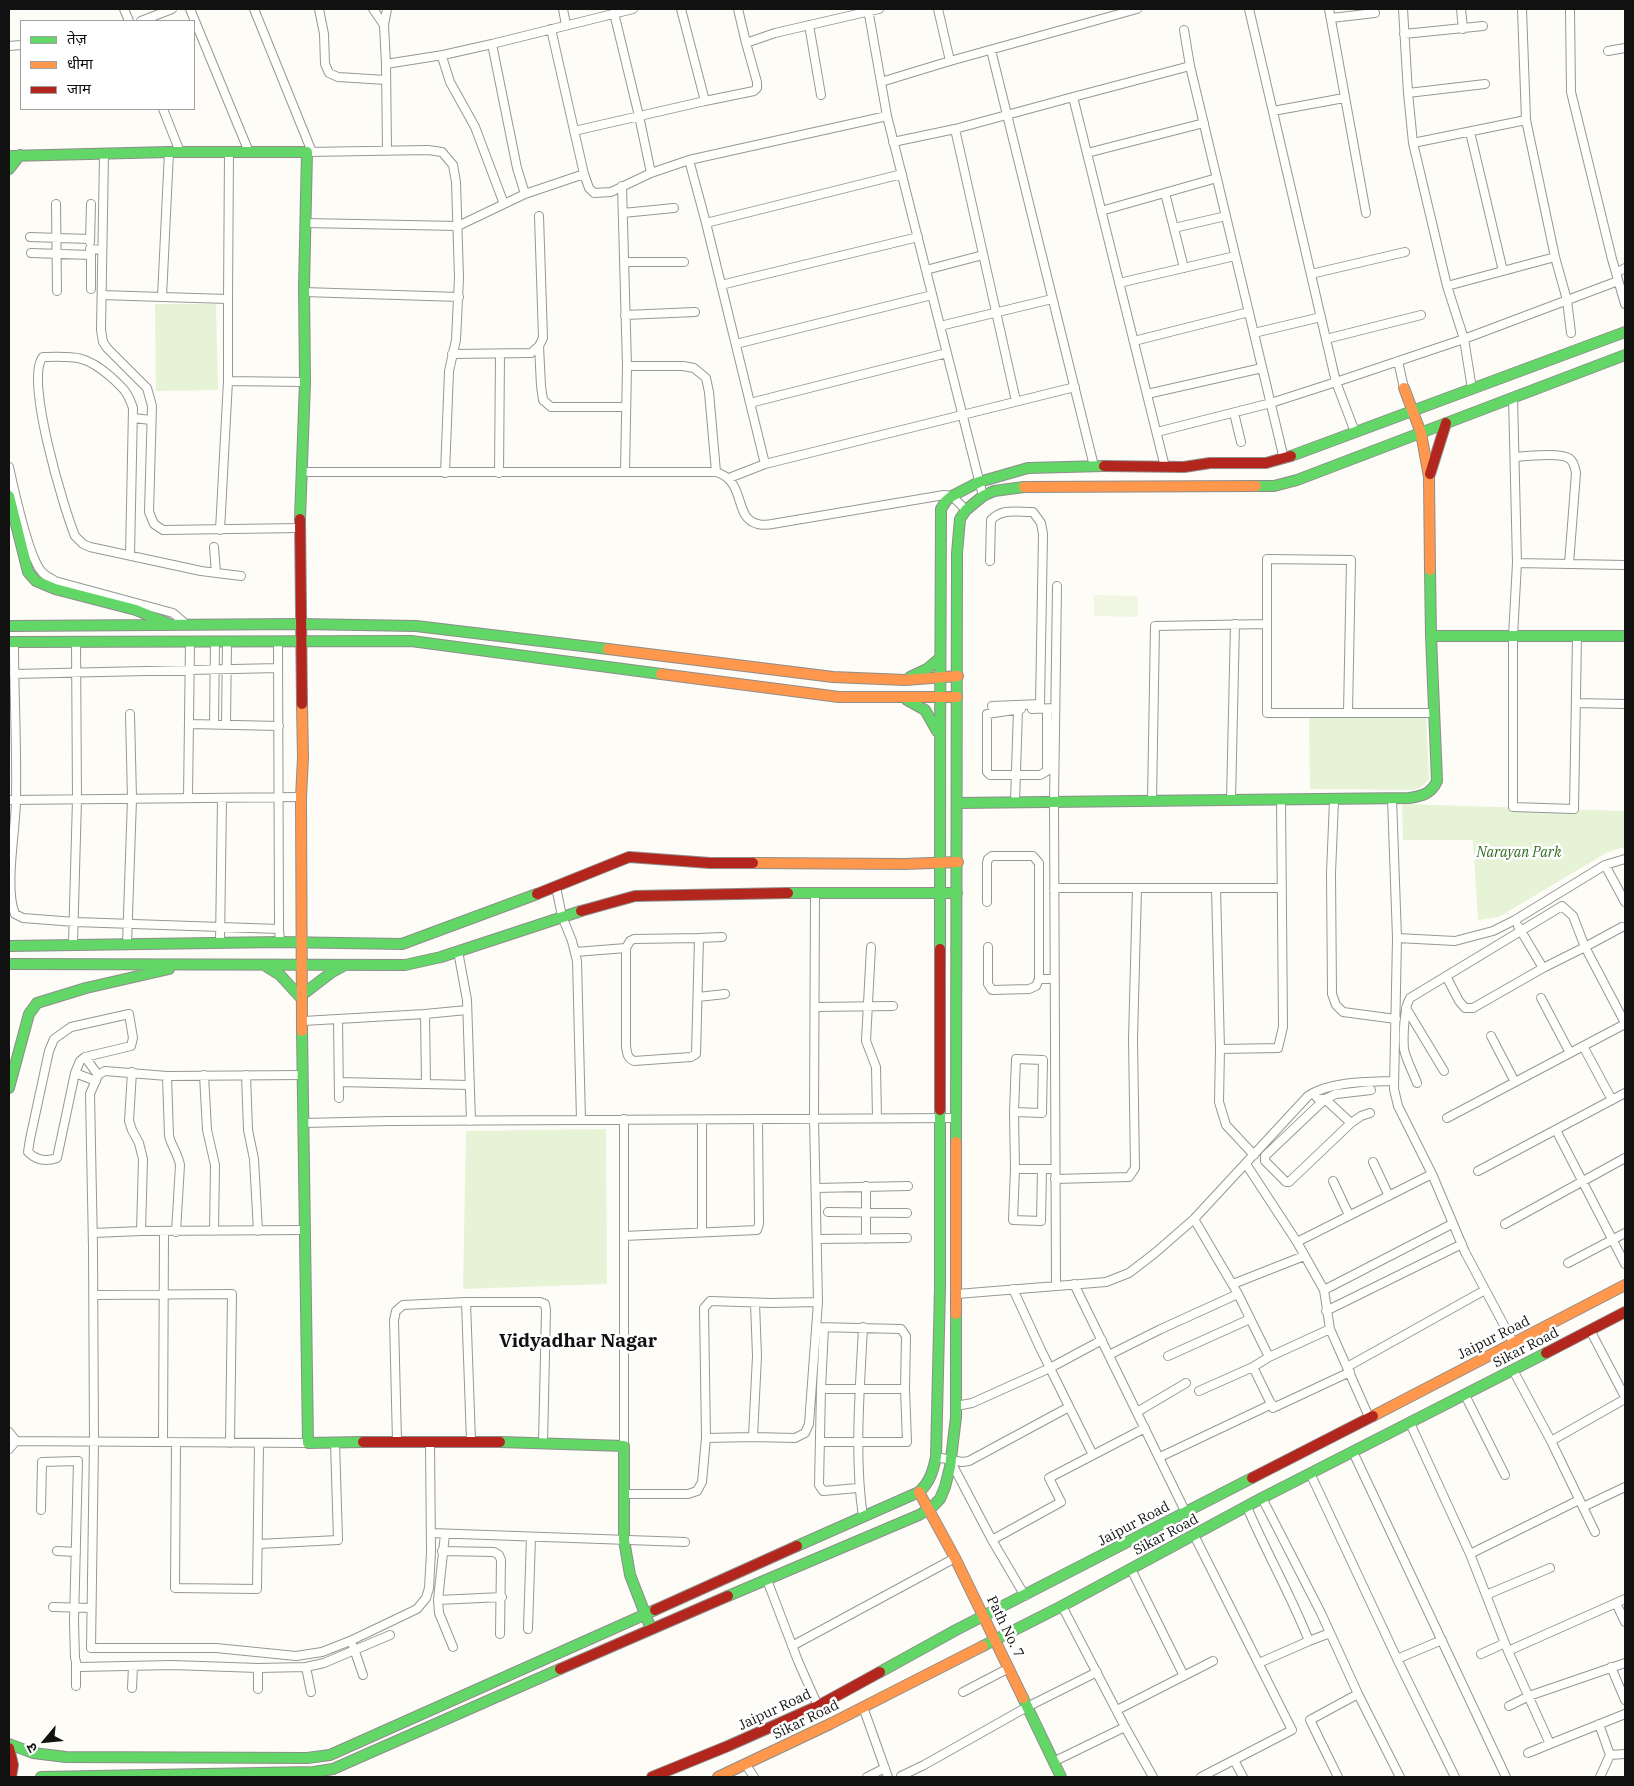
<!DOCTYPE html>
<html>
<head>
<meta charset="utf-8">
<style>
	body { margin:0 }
	#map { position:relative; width:1634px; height:1786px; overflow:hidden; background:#fdfcf7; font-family:"IBM Plex Serif","Noto Sans Devanagari",serif }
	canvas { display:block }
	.frame { position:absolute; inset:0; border:10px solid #111; pointer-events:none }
	.legend { position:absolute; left:20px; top:20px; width:175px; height:90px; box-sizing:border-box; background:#fff; border:1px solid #a0a0a0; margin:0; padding:6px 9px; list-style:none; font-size:15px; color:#111 }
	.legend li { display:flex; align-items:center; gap:10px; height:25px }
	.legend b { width:25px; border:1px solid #a0a0a0 }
	.north { position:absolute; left:20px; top:1716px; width:50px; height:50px; -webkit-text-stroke:4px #fff; paint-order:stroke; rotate:242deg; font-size:14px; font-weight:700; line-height:20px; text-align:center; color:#111 }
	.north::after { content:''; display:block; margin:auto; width:18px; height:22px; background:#111; clip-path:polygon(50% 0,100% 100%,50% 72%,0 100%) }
</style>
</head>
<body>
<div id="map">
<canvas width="1634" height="1786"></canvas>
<div class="frame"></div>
<ul class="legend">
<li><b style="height:6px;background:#63d668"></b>तेज़</li>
<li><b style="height:6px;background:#ff974d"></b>धीमा</li>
<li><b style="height:6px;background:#b3261e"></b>जाम</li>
</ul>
<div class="north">उ</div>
</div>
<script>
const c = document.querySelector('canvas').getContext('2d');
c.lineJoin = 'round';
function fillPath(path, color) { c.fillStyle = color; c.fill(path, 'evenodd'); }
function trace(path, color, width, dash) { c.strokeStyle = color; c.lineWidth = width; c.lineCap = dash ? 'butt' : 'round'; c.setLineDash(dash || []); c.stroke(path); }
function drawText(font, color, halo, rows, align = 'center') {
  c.font = font + ' "IBM Plex Serif",serif'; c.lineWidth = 5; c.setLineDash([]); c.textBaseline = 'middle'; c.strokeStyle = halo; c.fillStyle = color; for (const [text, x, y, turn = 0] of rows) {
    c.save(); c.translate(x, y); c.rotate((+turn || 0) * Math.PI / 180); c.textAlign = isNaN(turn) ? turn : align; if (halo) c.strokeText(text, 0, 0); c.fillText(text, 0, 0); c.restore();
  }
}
fillPath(new Path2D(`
	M216,304L218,390L156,391L155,304Z
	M1309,718H1426L1429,779C1424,785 1420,789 1412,790L1310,789Z
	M1402,804L1625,811V848H1620L1606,853L1499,917L1478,920L1473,840H1403Z
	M606,1129L607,1284L463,1289L466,1131Z`), '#e7f3d7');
fillPath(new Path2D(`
	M1094,595L1138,596V617L1094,616Z`), '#f0f6e1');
const street = new Path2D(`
	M124,9L129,21
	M190,9L249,152
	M254,9L312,152
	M319,9L324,34L325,64L329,73L338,77L386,80
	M373,9L384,25
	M563,9L566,25
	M681,9L705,101
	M868,9L887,116L983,496
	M938,9L950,61
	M1249,9L1336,382L1355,432
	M1329,9L1366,213
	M1403,9L1408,93L1413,143L1447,286L1464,339L1472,389
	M1461,9L1463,29
	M1522,9L1526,120L1555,257L1567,300L1571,333
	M1570,9L1571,92L1612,259L1625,304
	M614,13L639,116L651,173
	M1331,18L1375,13
	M141,21L172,9
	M809,25L821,95
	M551,29L584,174L589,188L594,193L611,192L651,173L689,160L887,116
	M1184,30L1190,66L1284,459
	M1404,34L1483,26
	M746,43L775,33L879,9
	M9,46L21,45
	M991,50L1094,466
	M1608,51L1625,48
	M443,55V60L450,82L475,127L504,204
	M386,64L384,25L387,9
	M881,82L950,61L1137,9
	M1408,93L1485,84
	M1073,97L1190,66
	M163,109L180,152
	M1273,111L1344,98
	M955,129L1073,97L1165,467
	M574,131L705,101L754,91L757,88V82L746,43L738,9
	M1470,132L1503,271
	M893,142L955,129L1016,401
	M1413,143L1526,120
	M387,151L386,64L443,55L492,44
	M169,152L162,297L228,299L229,151
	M307,152L428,150L442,152L453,165L456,182L459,278L456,340L449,371L445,473
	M1087,153L1204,123
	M104,155L101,330L103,342L107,348L147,388L152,406L149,512L154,524L163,530L300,528
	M689,160L706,223L902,174
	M622,186L627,366L625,472
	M1165,193L1184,268
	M525,194L517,168L492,44L633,9
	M56,204L57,291
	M1101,211L1217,178
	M623,213L674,208
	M305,223L458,226L525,194L584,174
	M706,223L765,464L729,478
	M1174,228L1226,216
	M30,237L89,239
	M90,242L91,204
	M31,253L91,255L90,249L102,250
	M91,255V289
	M624,262H684
	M926,270L983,255
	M1616,273L1625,268
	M1311,274L1405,252
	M1119,283L1235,256
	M721,285L918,237
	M1447,286L1555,257
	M304,292L459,297
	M102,295L162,297
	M625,315L695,312
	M940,326L1052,299
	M1254,333L1321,317
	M1326,339L1421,315
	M1134,341L1249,312
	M736,344L932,295
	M539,346L541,386L543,400L551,407H626
	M452,354L531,353L539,346L543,338L539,216
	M1398,361L1404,388
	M627,366H683L694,368L706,378L709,392L716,472
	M228,381L305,382
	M1147,394L1262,368
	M1513,397L1517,563L1625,565
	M750,403L947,353
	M1234,413L1241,442
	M133,418L151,420
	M1157,432L1271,403L1336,382L1464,339L1618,281
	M1515,457C1526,456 1562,452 1570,459C1574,462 1575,468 1576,473L1569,564
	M765,464L1075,387
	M9,467C14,489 28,557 42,572C45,576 51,578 55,581L173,613L187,625
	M301,472H716C747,481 733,519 758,524C764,526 772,524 778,523L944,495L952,496L966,510
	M499,473L500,354
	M220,530L228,381V299
	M214,547L216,573
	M130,555L133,408C127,391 124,389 111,377C86,355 75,356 43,357C24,377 64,509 75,536L83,544L90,547L201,571L241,576
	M990,561L991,520C1002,508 1017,512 1033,512L1041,523L1043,534L1040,704L992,706
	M1517,563L1513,636V807L1574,809L1577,637
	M14,642C14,694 17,747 16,799C16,830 4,888 15,914L23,918L75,922L279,929
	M278,642L279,929L280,942
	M14,674L278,668
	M1576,703L1625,704
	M1021,709L987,714V772L990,775H1040L1047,771V709
	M1032,709L1055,708
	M1348,713L1351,560L1267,559V713H1434
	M189,724L279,726
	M214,724L215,642
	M226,724L227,642
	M188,798L190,642
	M1392,798L1397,938L1394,1089L1398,1106L1432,1174L1465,1252L1514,1344
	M9,800L301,797
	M1231,800L1235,624
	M1334,800L1331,873L1332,994L1336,1005L1343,1012L1396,1019
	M1152,801L1155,626L1267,624
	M1015,802L1018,709
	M1605,865L1625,902
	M556,887L562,916L572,941L577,961L581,1120
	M1054,888H1282
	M1216,888L1220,1049L1278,1048L1283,1027L1281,800
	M987,902V863L988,859L992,856H1033L1039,863V979
	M699,938L696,1054L691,1057L634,1061C627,1058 627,1053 626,1046V948L630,941L634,939Z
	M699,938L722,937
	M1397,938L1455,941L1493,931L1515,920L1605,865L1625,859
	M220,943L222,798
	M73,944L77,799L76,642
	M127,944L132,799L130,714
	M871,947L866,1041L876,1067L877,1118
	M988,947V984L992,990L1029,989L1036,986L1039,979H1054
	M458,951L467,1000L471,1121
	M575,952L626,948
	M1543,968L1585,947L1625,1023
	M1446,976L1459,1001L1465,1008H1473L1543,968L1518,926
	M698,997L725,994
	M1541,998L1570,1053
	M815,1007L893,1006
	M1406,1008L1444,1071
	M129,1014L133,1038L131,1046L85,1057L80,1061L75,1073L57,1158C46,1162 36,1160 28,1152L30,1139L49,1051L54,1039L71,1027Z
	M425,1014L467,1010
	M338,1019L339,1098
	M303,1021L425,1014L426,1084
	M1491,1036L1515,1082
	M1583,1046L1612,1100
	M1220,1049L1219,1102L1226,1125L1254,1155
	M85,1057L98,1075
	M132,1072L129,1121L132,1130L139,1143L143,1159L141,1231
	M75,1073L96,1081
	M204,1075L207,1130L215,1165L214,1231
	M246,1075L248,1130L254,1159L258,1231
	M303,1075L167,1076L105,1071L98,1075L90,1094L93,1248L94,1442L91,1648H216L296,1656L322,1652L350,1641L417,1609L426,1598L429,1588L431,1552L430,1442
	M167,1076L169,1136C172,1147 178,1154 180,1165L176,1232
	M339,1082L469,1085
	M1417,1083C1413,1072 1406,1060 1404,1049C1403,1038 1404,1007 1410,998L1562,906L1573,916L1585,947L1622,927
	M1313,1093L1318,1099H1325L1351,1123
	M1014,1112L1016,1059L1043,1060L1042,1113L1014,1112L1015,1169H1055
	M1370,1113L1361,1116L1351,1123L1289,1182H1286L1265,1161V1156L1325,1099L1336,1094L1371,1090
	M1447,1118L1625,1024
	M624,1119V1446
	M304,1123L389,1121L957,1118
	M1556,1130L1625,1264
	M1373,1162L1389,1196
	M1246,1164L1297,1242L1324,1290L1330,1329L1369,1417
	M1015,1169L1013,1220L1041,1221L1042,1169
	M1478,1171L1625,1093
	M1055,1179L1129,1177L1135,1168L1133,1039L1137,888
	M1333,1181L1349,1215
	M816,1188L908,1186
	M828,1212L907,1213
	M1194,1219L1238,1294L1269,1357
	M1505,1224L1625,1158
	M702,1231V1120
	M93,1233L141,1231L305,1230
	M624,1236L757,1230L759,1224L758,1119
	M817,1239L907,1238
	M866,1239V1186
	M1297,1242L1432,1174
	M1568,1263L1625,1233
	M1074,1284L1186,1513
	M1233,1284L1304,1256
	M1056,1286L1054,801L1057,586
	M1013,1289L1041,1350L1093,1455
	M1324,1290L1452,1224
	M957,1294L1106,1282L1129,1273L1155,1253L1194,1219L1308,1096C1330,1081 1369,1082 1394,1081
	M93,1295L232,1294L230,1443
	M466,1302H540L545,1304L546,1310L543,1444
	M1326,1311L1462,1244
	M816,1327L901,1329L906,1336L905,1389L907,1442H820
	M824,1328L821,1389L819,1485L823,1491L858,1488
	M1330,1329L1269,1357L1253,1367L1273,1408L1350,1372
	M1590,1330L1625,1397
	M1109,1355L1161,1329L1238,1294
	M1168,1356L1250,1319
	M1347,1367L1485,1290
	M1513,1370L1551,1441L1595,1532
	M821,1389H905
	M1199,1391L1253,1367
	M1465,1395L1505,1475
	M956,1406L972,1403L1050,1368L1102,1340
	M1137,1412L1186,1383
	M1410,1423L1470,1554L1508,1651L1550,1744L1625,1714
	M9,1432L16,1441L9,1449
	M753,1437L757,1356L755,1303
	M706,1438L753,1437L795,1438L805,1433L809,1424L818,1302L814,1119L815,893
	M9,1441L308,1443
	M1551,1441L1625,1399
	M163,1442L164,1232
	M176,1442L175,1588L257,1589L259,1443
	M397,1442L394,1320L396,1311L403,1305L466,1302L471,1441
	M1353,1452L1506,1777
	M936,1457L962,1462L969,1461L1069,1407
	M1160,1457L1272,1404
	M950,1460L992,1540L1025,1596
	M1310,1473L1400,1665L1455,1777
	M625,1494H688L697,1491L702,1482L706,1438L704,1308L710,1301L771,1303L818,1302
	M1262,1498L1321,1613L1358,1694L1400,1777
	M1247,1507C1266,1552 1291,1595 1309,1641L1259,1663
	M1583,1507L1625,1487
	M41,1510L42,1462L78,1461L74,1622L75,1658L77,1665L80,1667L172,1665L258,1668L306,1667L324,1663L390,1635
	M863,1517C854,1456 860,1389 863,1327
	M431,1533L685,1542
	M445,1534L438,1600L439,1613L453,1647
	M1194,1535L1292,1730L1201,1777
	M992,1540L1061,1502L1049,1478L1145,1428
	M258,1544L338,1540L335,1442
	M57,1551L76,1552
	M442,1551L494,1552L499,1555L501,1560L500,1634
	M1470,1554L1579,1500
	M1131,1569L1184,1676
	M767,1580L798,1661L818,1706
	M1486,1595L1550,1568
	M438,1600L502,1597
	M1616,1603L1625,1622
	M1062,1606L1125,1727L1153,1777
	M53,1607L91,1608
	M528,1629L531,1537
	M1309,1641L1330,1633
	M353,1646L363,1675
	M792,1646L955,1558
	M1508,1651L1625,1599
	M1481,1654L1505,1643
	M1397,1659L1442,1640
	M306,1667L311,1692
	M1611,1667L1625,1700
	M76,1686V1662
	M132,1688L133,1666
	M258,1689V1668
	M963,1692L1009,1668
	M1509,1706L1529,1696L1625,1663
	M863,1707L888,1777
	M1117,1710L1213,1661
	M1599,1724L1610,1755L1600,1777
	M1528,1753L1550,1744
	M1610,1755L1625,1754
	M1234,1760L1243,1777
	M1053,1762L1125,1727
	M746,1765L754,1777
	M901,1776L924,1765L1027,1707L1097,1672
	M867,1777L885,1768
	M1338,1777L1310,1720L1358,1694`);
const fast = new Path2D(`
	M9,156L169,152H307L304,287L305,382L300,519
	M9,169L20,155
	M1291,456L1625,332
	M1256,486H1274L1297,480L1625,355
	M9,496L28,572L36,581L55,589L136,610L167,623
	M9,626L301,624L416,626L608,649
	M1431,636H1625
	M9,642L411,641L661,674
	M910,677L927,669L940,658
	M907,700L925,710L937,731
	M957,803L1409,798C1422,796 1431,794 1437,781L1431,636L1430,570
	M788,893H957
	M9,946L280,942L402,944L537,894
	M940,949C940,802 940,656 941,509L946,501L952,496L979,482L1028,468L1104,466
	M9,964L405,965L441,957L581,911
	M264,965L280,975L302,999
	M302,995L332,972L345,965
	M302,1031L308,1443L363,1442
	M9,1088L29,1014L37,1003L86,988L169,969
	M956,1142L957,553L960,519L966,510L983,496L994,491L1024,487
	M500,1442L624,1446V1540L630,1575L651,1629
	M797,1546L919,1492C930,1482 933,1471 936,1457L940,1288V1110
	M728,1596L919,1515L932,1507L940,1499L945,1487L950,1467L956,1417V1314
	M983,1646L1062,1606L1262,1498L1546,1353
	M880,1672L956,1630L1252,1478
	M1023,1698L1061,1777
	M9,1744L33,1753L66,1757L307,1758L330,1755L655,1610
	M41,1777L314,1772L333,1769L560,1669`);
const slow = new Path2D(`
	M1404,388L1421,433L1429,477L1430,570
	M1024,487L1256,486
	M608,649L833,677L905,680L958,676
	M661,674L839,697H957
	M753,863L904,864L958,862
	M302,1031L301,797L303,758L302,704
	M956,1314V1142
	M1373,1416L1625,1285
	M919,1492L955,1558L1023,1698
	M718,1777L830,1724L983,1646`);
const jam = new Path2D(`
	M1104,466L1184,467L1210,463H1266L1291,456
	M1430,474L1446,423
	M300,519L302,704
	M537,894L629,857L710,863H753
	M581,911L635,896L788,893
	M940,949V1110
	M1546,1353L1625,1312
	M363,1442H500
	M1252,1478L1373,1416
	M655,1610L797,1546
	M560,1669L728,1596
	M9,1748L13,1765L11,1777
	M652,1777L728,1746L818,1706L880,1672`);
trace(street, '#979795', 10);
trace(fast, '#8e8d8b', 12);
trace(slow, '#8e8d8b', 12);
trace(jam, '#8e8d8b', 12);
trace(street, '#fffffe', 8);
trace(fast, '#63d668', 10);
trace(slow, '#ff974d', 10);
trace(jam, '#b3261e', 10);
drawText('italic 14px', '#2f6b1f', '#fff', [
	["Narayan Park",1519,853]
]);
drawText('14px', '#111', '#fff', [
	["Jaipur Road",1494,1338,-27],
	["Sikar Road",1526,1348,-27],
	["Jaipur Road",1134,1524,-28],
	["Sikar Road",1166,1535,-28],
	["Path No. 7",1005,1627,64],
	["Jaipur Road",775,1710,-25],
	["Sikar Road",806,1720,-26]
]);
drawText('bold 19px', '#111', '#fff', [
	["Vidyadhar Nagar",578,1342]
]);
</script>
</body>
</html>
